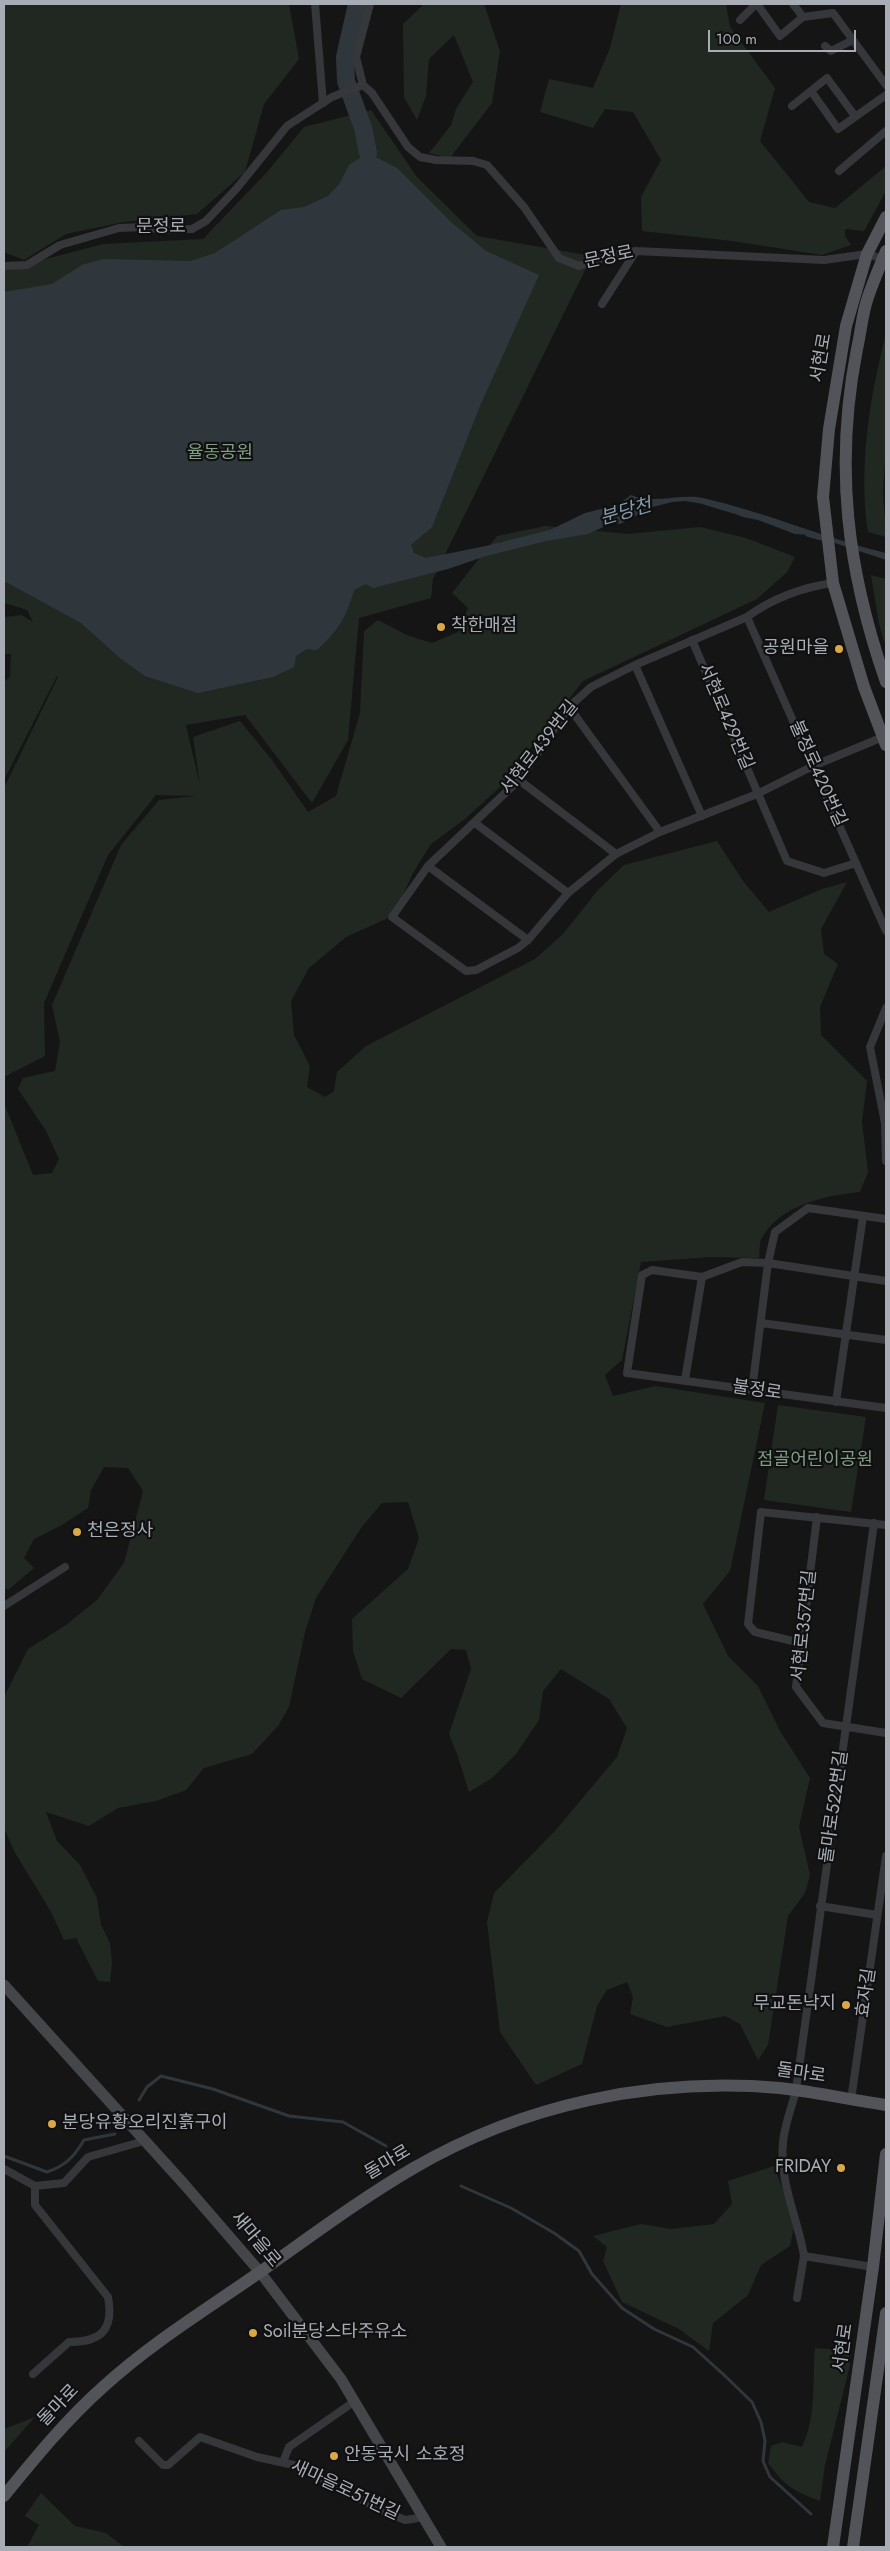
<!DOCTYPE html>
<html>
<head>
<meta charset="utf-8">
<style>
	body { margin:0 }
	#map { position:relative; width:890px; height:2551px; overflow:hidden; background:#151516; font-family:Jost,sans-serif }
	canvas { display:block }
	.frame { position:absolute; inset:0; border:5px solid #a8acb5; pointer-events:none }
	.scale { position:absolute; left:708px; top:30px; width:148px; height:22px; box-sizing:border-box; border:2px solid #a8acb5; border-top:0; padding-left:6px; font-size:15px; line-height:18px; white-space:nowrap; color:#a8acb5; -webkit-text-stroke:4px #101011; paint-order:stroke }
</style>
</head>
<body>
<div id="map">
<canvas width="890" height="2551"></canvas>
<div class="frame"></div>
<div class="scale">100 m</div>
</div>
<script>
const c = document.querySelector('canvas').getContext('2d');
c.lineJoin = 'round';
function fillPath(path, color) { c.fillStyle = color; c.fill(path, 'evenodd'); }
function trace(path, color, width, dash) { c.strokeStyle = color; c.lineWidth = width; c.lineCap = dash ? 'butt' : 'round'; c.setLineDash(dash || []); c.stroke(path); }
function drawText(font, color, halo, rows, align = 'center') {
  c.font = font + ' Jost,"Noto Sans KR",sans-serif'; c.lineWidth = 4.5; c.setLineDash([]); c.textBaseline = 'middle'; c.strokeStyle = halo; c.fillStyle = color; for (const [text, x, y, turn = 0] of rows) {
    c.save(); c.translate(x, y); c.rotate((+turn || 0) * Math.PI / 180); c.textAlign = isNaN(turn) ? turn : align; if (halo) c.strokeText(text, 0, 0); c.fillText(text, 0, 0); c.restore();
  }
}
fillPath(new Path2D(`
	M4,4H289L299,59L264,104L245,172L197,214L124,222L66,234L24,260L4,252Z
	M424,4H484L500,51L492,103L450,158L429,153L451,125L456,109L473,82L454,35L429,59L426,96L417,120L404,97L403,24Z
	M621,4H726L730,27L775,88L760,141L809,202L835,208L886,166V191L864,231L845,229V236L851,245L822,255L732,241L642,231L641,197L661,160L633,112L605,109L593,128L540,112L549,79L593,88L610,48Z
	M371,110L417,177L477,236L592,256L433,579L431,598L359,618L348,740L312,803L245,715L186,725L200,786L193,737L240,721L272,760L308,812L336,796L360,713L364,631L378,620L409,636L432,643L458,632L468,608L452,593L497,536L545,526L628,534L700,527L746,538L795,557L787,572L757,599L583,681L501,786L465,819L431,844L413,873L399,904L386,919L346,937L309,968L291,1001L294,1035L310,1066L307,1087L325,1097L334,1091L337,1072L366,1046L535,959L563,934L598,890L624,865L717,841L743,881L769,912L822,889L847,882L821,929L824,954L838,964L820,1007L821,1035L867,1081L862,1122L868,1172L860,1192C824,1196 781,1204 761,1239C759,1244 760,1253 759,1258L711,1257L641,1262L622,1360L605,1375L613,1396L655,1386L765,1403L730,1571L703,1604L728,1656L758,1686L780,1731L810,1778L799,1827L810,1875L805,1893L788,1916L768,2045L758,2060L740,2024L725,2016L667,2027L630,2014L633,1997L627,1982L607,1990L597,2006L582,2064L536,2085L500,2032L487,1922L494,1893L555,1831L617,1757L627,1728L609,1699L561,1669L543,1691L539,1720L516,1754L492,1778L469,1792L457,1754L449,1734L471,1669L466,1650L451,1649L401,1698L362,1679L353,1651L352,1619L408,1569L419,1538L408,1502L382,1503L361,1528L316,1598L305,1632L289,1707L278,1726L252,1754L204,1768L186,1790L156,1801L118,1808L89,1826L46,1812L57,1841L80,1865L97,1898L101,1925L110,1943L112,1963L110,1982L98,1981L76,1938L64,1940L51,1912L14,1851L4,1828V1697L28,1649L66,1625L97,1600L124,1563L143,1491L128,1468L104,1467L91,1490L88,1508L62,1525L34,1539L24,1558L34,1568L8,1590L4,1587V1103L33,1175L52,1173L59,1159L46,1131L18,1089L23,1078L55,1071L60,1042L52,1005L121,845L159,800L196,796L156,795L108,855L44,1003L45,1056L4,1077V788L58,677L57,676L4,780V682L10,677L11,654H4V617L21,615L33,622L27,610L4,603V270L103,244L203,239L268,171L304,127Z
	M886,334V444L883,493L886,537L868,532C858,469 870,394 886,334Z
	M871,575L886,579V647L879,624Z
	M778,1405L866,1417L851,1512L764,1500Z
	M774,2166L795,2222L790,2246L761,2265L748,2295L713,2323L709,2351L679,2329L622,2302L603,2261L607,2247L593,2236L641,2224L671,2229L714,2224L732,2204L728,2181Z
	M815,2348L849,2351L850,2365L825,2465L820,2501C792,2490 786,2487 768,2463L771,2446L782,2442L802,2447C817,2415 812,2382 815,2348Z
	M35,2417L4,2452V2429Z
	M41,2493L75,2526L106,2533L124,2547H27L39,2525L25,2516Z`), '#212822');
fillPath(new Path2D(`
	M368,153L397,168L451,222L486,251L539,275L480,406L432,527L411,545L414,553L426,558L486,546L550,530L585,513L617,505L631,495C653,505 679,493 703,498C765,512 824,538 886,553V560L811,535L795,534L758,520L743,517L716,506L685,501L672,502L653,507L620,524H610L588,534L546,541L486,556L448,569L373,588L366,584L354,590C346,618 338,631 317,650L307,649L296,656L294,667L273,677L198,693L145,676L121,659L81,623L4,581V292L52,284L82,265L103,259L191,261L215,253L281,210L304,207L328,196L340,183L349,165Z`), '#2f373d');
trace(new Path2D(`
	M704,503L734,512
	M807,535L825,540
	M139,2100L147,2087L161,2076L213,2089L289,2116L343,2122L386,2146
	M4,2156L47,2172C65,2166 74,2157 84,2140L115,2134
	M461,2186L511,2208L554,2233L579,2251L592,2274L622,2308L654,2329L693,2347L723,2374L752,2402L761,2422L765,2441L763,2461L770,2477L811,2514`), '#2f373d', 3);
trace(new Path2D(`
	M357,4L345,57L346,81L363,128L368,153`), '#2f373d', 18);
trace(new Path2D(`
	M315,4L323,103
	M757,4L780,36L803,17L833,13L886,85
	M793,4L803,17
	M740,20L756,4
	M825,46L831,51L853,40
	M363,85L356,57L370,4
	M811,91L838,129L886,95
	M792,106L827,78L855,116
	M839,171L886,131
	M4,266L27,265L60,245L119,228L144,227L164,230L192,229L206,221L237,188L287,126L332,97L363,85L372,93L408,147L420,157L436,160L473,161L487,165L524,207L559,258L579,266L609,256L636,251L824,260L867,254L883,259
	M602,304L636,251
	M833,583C803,587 771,599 747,617L635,665L591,687L569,707L519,780L428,866L392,917L466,971L476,970L518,948L528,940L568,893L616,854L660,832L757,794L813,766L883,737
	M747,617L886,931
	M692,640L787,861L824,873L856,863
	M635,665L702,816
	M569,707L660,832
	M519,780L616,854
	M475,823L568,893
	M428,866L528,940
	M886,1008L870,1047L885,1123L886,1161
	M886,1281L768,1263L742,1262L702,1277L652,1270L642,1275L627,1373L886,1408
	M761,1323L886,1340
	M685,1380L702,1277
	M752,1390L768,1263L775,1232L808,1208L886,1219
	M836,1402L863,1216
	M817,1517L796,1687L823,1723L886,1733
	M4,1606L65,1567
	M801,1643L755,1632L748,1624L761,1512L886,1525
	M820,1906L877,1915
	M851,2100L886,1856
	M4,2169L35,2186L64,2183L88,2157L144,2141
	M873,2267L804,2256C798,2219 779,2182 783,2143C784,2126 792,2107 796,2090L874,1523
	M797,2298L804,2256
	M33,2374L69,2342C102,2342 114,2329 108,2297L35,2205V2186
	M139,2441L163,2465H168L200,2437L257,2457L294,2465L337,2486L377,2508L405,2520L425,2517
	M283,2462L289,2447L355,2401`), '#36373b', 8);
trace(new Path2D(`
	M4,1985L184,2184L260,2272L341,2379L441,2547`), '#44464a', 11);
trace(new Path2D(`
	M886,217L867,254L846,326L829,429L823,497L833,583L864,687L886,745
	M886,251C880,266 873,282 868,297C862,314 861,332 857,349C834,466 847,570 886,682
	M4,2496C35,2458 66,2420 103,2387C151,2343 207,2309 260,2272C310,2237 359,2200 412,2169C523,2104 652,2077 780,2088C816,2092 851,2100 886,2105
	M833,2547L873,2267L886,2154
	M853,2547L886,2313`), '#525459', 12);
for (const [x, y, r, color] of [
	[441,627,5,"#dba848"],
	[839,649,5,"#dba848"],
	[77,1532,5,"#dba848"],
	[846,2005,5,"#dba848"],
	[52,2124,5,"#dba848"],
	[841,2168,5,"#dba848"],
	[253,2333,5,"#dba848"],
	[334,2456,5,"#dba848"]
]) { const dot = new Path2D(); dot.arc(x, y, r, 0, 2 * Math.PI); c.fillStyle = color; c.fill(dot); trace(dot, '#101011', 2); }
drawText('18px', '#a8acb5', '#101011', [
	["문정로",161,228],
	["문정로",609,258,-12],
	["서현로",822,358,-80],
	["서현로429번길",725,717,67],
	["서현로439번길",540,748,-52],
	["불정로420번길",817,774,66],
	["불정로",757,1391,8],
	["서현로357번길",805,1626,-84],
	["돌마로522번길",835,1807,-82],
	["효자길",867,1993,-82],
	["돌마로",801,2074,8],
	["돌마로",388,2163,-31],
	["새마을로",255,2240,50],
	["서현로",844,2348,-82],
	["돌마로",59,2406,-46],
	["새마을로51번길",345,2491,25]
]);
drawText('18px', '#819d83', '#101011', [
	["율동공원",220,454],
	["점골어린이공원",815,1461]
]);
drawText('18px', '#a8acb5', '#101011', [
	["착한매점",451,627],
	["공원마을",829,649,"right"],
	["천은정사",87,1532],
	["무교돈낙지",836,2005,"right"],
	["분당유황오리진흙구이",62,2124],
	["FRIDAY",831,2168,"right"],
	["Soil분당스타주유소",263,2333],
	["안동국시 소호정",344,2456]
], 'left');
drawText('italic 19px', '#8399ac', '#101011', [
	["분당천",626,513,-16]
]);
</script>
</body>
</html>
